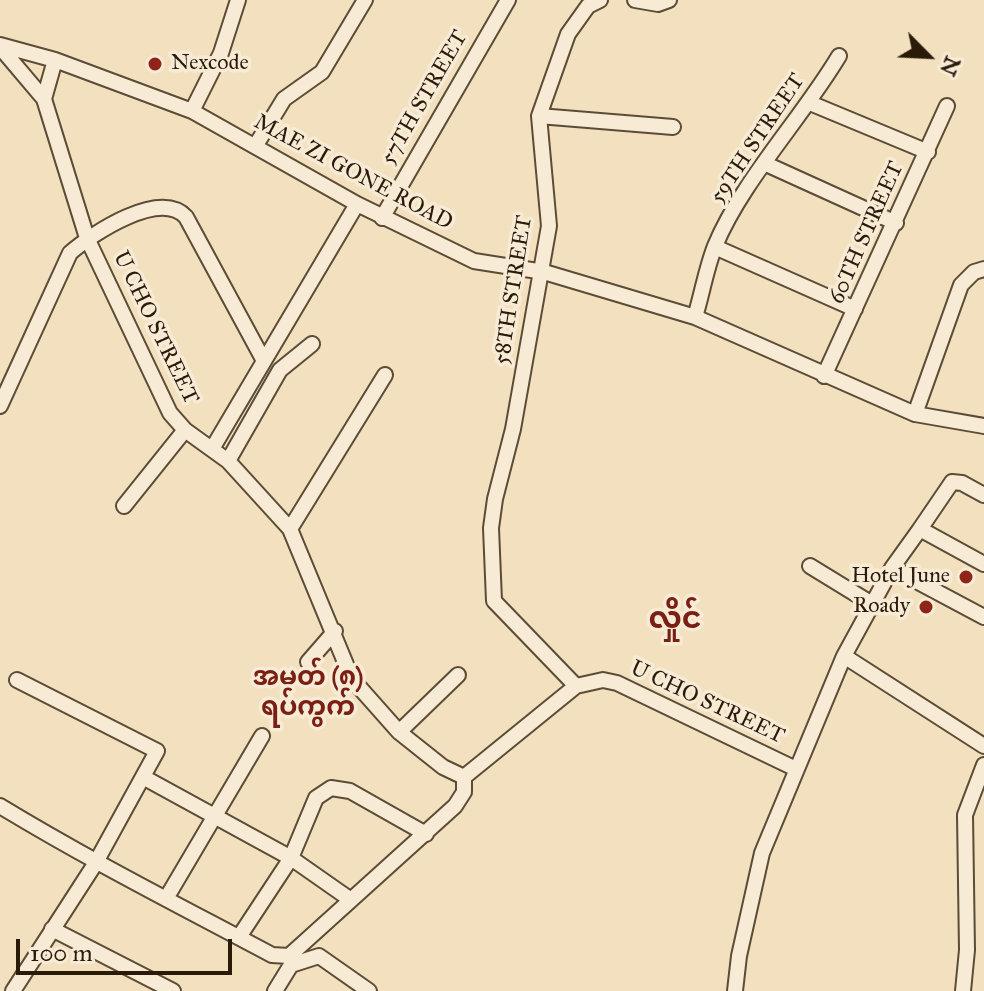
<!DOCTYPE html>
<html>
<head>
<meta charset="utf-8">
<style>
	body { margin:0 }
	#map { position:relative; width:984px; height:991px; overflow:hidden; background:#f2e0bf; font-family:"IM FELL Great Primer",serif }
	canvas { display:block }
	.north { position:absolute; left:888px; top:16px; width:80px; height:80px; -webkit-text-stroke:6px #f7ebd5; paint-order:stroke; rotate:114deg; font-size:22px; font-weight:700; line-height:32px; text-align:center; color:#2a1a08 }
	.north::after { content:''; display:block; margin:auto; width:28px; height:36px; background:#2a1a08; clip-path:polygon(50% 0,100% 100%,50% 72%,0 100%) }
	.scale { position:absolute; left:16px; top:939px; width:216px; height:36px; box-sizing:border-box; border:4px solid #2a1a08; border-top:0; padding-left:10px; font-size:24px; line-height:28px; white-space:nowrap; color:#2a1a08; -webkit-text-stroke:6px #f7ebd5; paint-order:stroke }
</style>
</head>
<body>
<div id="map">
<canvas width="984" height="991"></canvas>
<div class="north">N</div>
<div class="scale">100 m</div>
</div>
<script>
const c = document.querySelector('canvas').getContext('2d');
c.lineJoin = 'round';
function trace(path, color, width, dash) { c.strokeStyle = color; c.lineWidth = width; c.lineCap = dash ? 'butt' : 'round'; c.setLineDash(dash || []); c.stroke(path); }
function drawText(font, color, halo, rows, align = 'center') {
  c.font = font + ' "IM FELL Great Primer","Noto Sans Myanmar",serif'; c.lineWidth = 7; c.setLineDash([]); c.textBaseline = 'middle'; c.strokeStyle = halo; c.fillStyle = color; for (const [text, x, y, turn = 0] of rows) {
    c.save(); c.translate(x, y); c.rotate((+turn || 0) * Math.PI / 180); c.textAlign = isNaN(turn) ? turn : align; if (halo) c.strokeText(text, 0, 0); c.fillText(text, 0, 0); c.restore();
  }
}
const minor = new Path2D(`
	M635,0L658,4L669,0
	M0,45L55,60L192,111L357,204L474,261L544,272L695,317L915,414L984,426
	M0,47L44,99L87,238L170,413L185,430L228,461L290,529L352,679L399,732L443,767L464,777
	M44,99L55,60
	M810,103L928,152
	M192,111L221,53L238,0
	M539,116L673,127
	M256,145L284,99L322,72L365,0
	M766,164L896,223
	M382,218L508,0
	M715,247L855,309
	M695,317C702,294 706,269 715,246C742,181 802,118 839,56
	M824,376L947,106
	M0,406L70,253C93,233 160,189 186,217L264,361
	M915,414L961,285L974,272L984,269
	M212,449L357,204
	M228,461L280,370L312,344
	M984,495L962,483L952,482L920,529L984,564
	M124,506L185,430
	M290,529L385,375
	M810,566L872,604
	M892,568L984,617
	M844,656L984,746
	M308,662L335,631
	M576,686L494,601L491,528L495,499L513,429L549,226L539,116L568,34L588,6L600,0
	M399,732L458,675
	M143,777L291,858L351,900
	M464,777L576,686L603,680L617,683L796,769
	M0,806C89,860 180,906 272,955L289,956L455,806L464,792V777
	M167,897L262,736
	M52,929L173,991
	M239,937L291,858L316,798L331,788L350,791L426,834
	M13,991L95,864L157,751L17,680
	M275,991L291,965L319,956L369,991
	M735,991L739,956L762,853L844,656L892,568L920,529
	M963,991L967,950L965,815L984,765`);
trace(minor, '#5c4c36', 18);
trace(minor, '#f7ebd5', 14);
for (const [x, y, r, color] of [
	[155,64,8,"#8f2418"],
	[966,577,8,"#8f2418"],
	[926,607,8,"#8f2418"]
]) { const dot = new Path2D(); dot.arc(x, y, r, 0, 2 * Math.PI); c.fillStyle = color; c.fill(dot); trace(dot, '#f7ebd5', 3); }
drawText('22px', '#2a1a08', '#f7ebd5', [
	["Nexcode",171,64,"left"],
	["Hotel June",950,577],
	["Roady",910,607]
], 'right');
drawText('22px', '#2a1a08', '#f7ebd5', [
	["57TH STREET",425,98,-60],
	["59TH STREET",758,139,-56],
	["MAE ZI GONE ROAD",353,173,28],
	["60TH STREET",867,233,-66],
	["58TH STREET",514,290,-81],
	["U CHO STREET",155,328,64],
	["U CHO STREET",707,703,25]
]);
drawText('bold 26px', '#7a1f14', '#f7ebd5', [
	["အမှတ် (၈)",308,679],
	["ရပ်ကွက်",308,709]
]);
drawText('bold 30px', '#7a1f14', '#f7ebd5', [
	["လှိုင်",675,621]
]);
</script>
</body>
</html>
